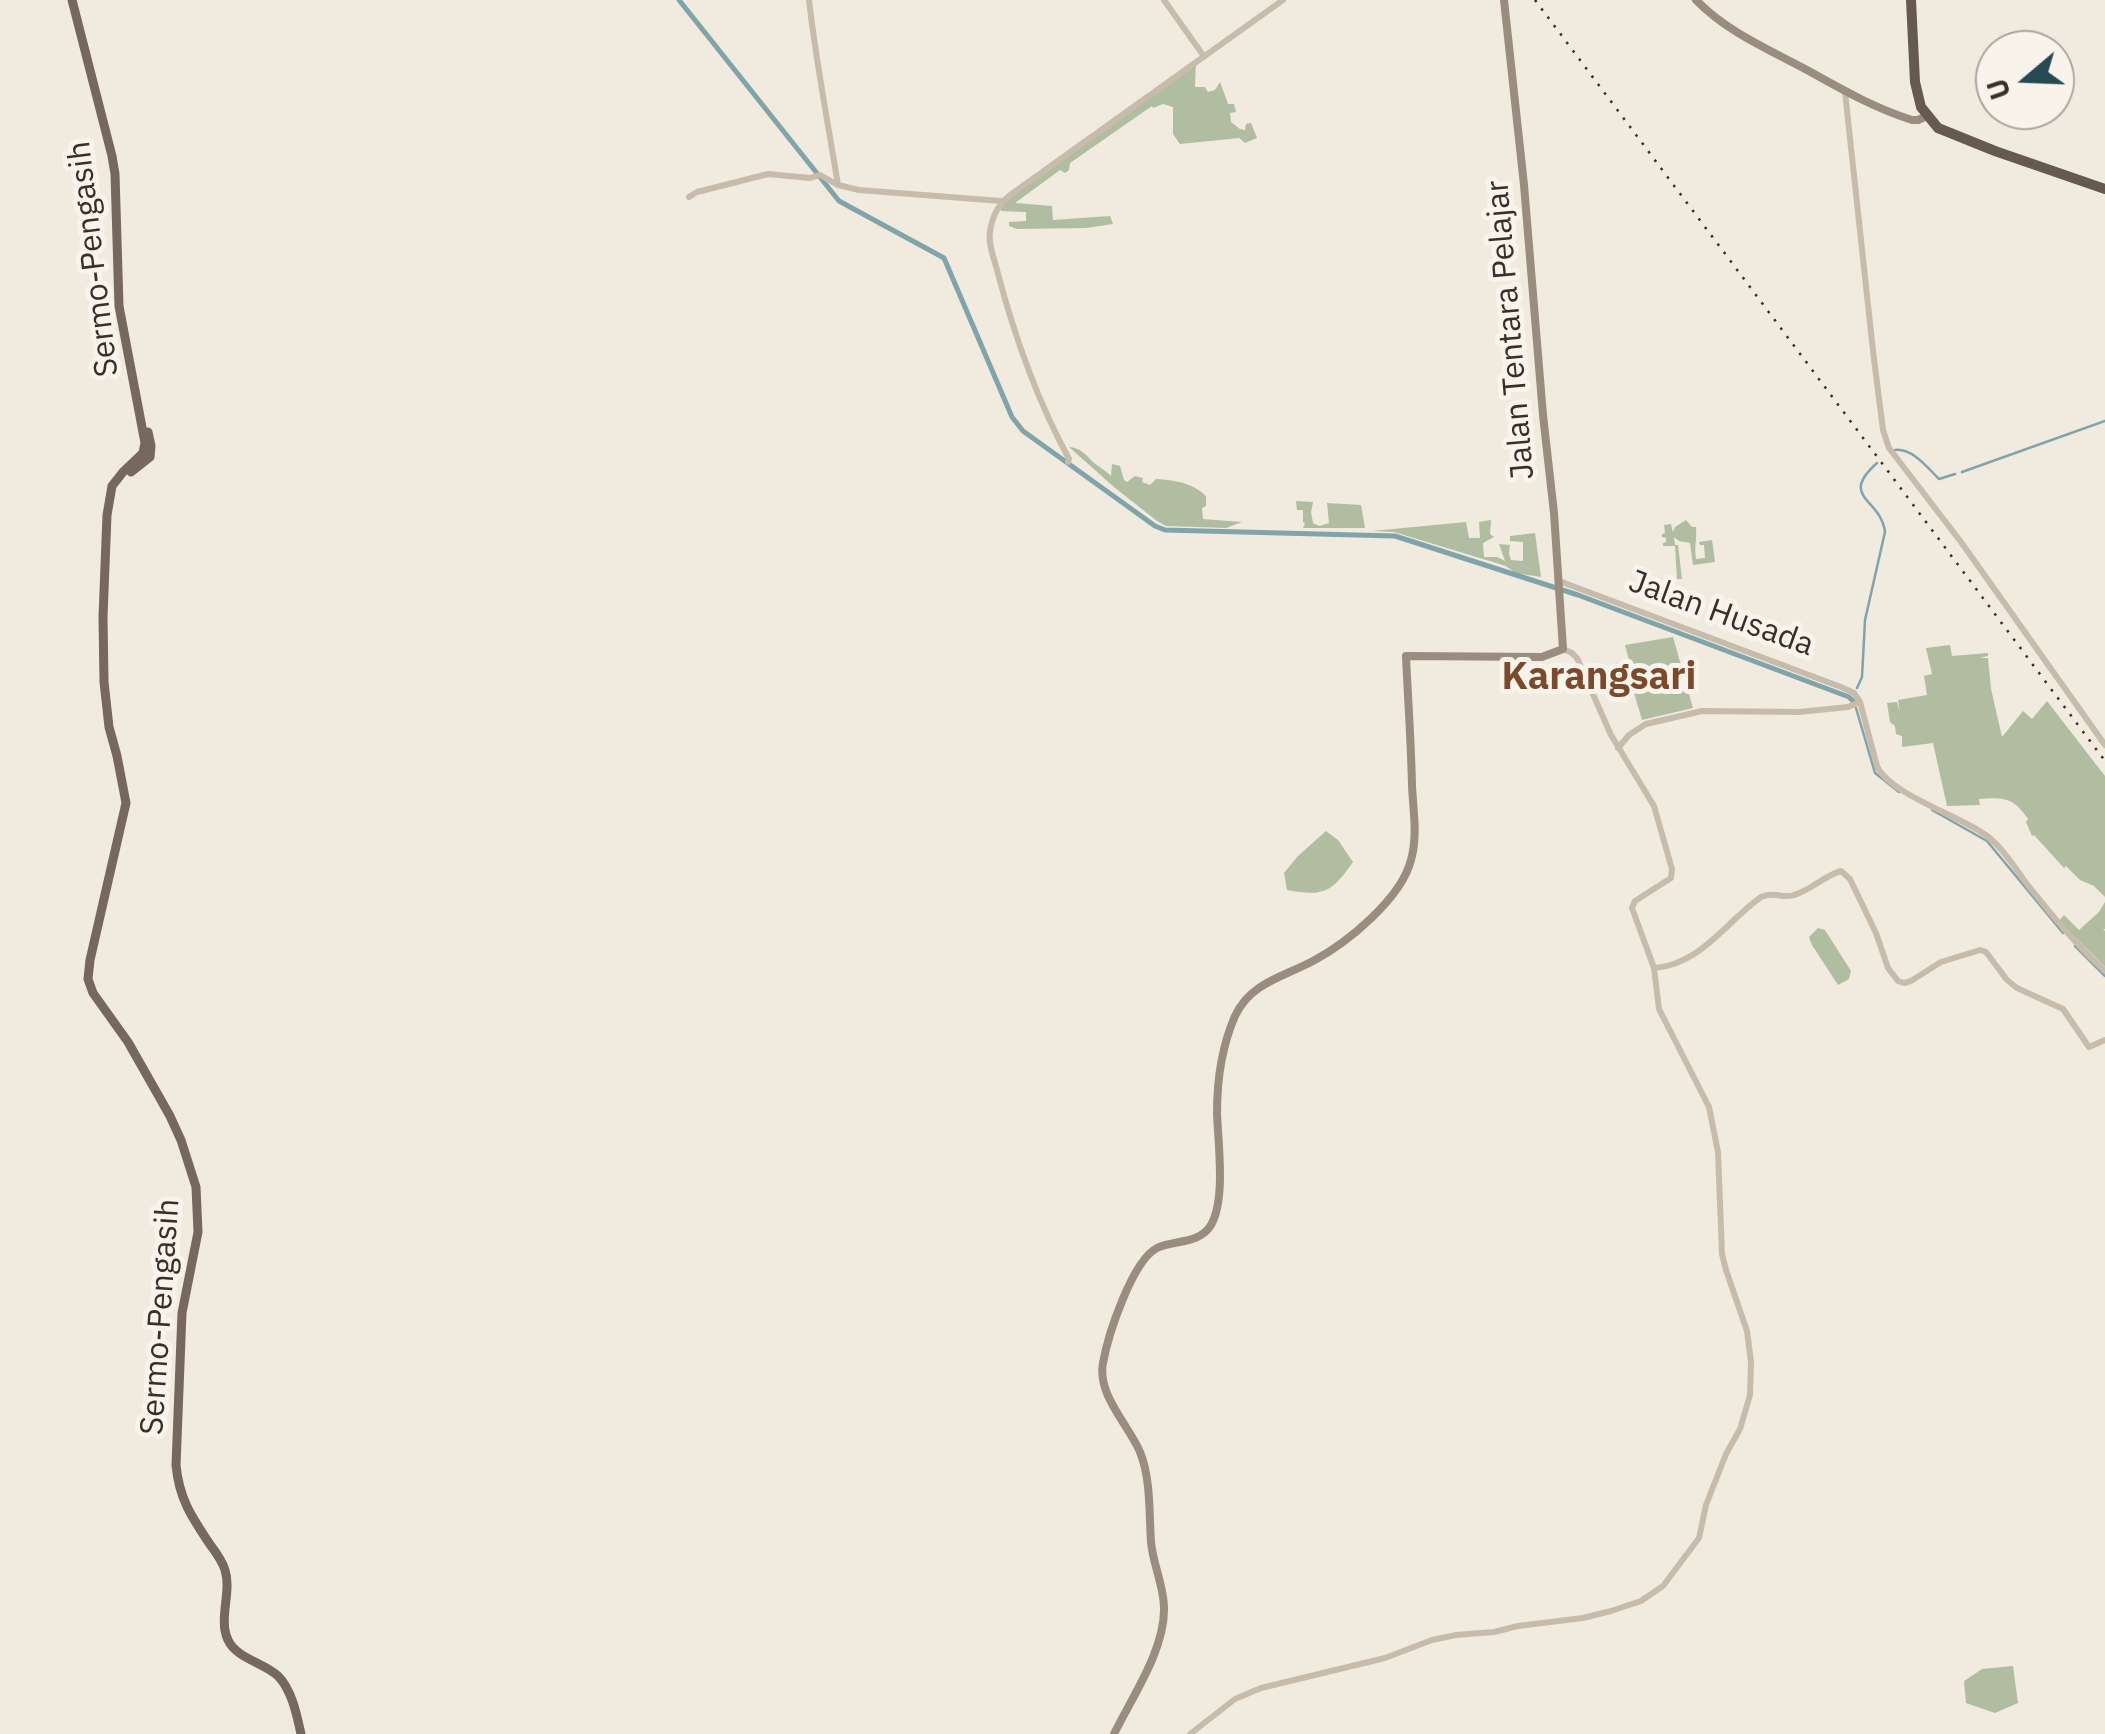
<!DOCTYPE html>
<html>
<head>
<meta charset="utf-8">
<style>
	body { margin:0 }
	#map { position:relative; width:2105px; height:1734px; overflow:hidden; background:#f0eadf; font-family:"IBM Plex Sans",sans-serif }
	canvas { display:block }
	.north { position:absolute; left:1975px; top:30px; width:100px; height:100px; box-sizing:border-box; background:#f8f4eb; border:2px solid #aaa59e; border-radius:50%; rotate:251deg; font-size:28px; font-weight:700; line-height:40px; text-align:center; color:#362f2a }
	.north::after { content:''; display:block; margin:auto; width:35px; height:45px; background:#254a52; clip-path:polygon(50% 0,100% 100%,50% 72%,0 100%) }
</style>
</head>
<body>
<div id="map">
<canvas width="2105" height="1734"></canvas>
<div class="north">U</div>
</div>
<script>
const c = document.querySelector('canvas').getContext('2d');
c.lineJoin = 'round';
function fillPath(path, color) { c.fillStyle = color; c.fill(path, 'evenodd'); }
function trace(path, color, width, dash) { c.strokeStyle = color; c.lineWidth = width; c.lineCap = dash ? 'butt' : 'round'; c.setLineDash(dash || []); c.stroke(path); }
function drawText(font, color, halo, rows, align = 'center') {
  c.font = font + ' "IBM Plex Sans",sans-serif'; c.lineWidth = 10; c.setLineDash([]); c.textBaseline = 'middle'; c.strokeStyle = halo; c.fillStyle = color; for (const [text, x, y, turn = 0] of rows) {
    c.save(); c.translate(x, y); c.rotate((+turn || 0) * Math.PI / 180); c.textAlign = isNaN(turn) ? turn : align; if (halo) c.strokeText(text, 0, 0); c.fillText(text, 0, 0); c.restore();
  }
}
fillPath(new Path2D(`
	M1196,60L1195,87H1205L1208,92L1215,90L1220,82L1228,104H1234L1236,112L1230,113L1231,122L1240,129L1245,130L1246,124L1251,123L1257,138L1245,143L1239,138L1180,144L1173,134V107L1163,104L1153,108L1152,106L1070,163L1069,170L1065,173L1060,170L1015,203L1052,206L1053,220L1110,216L1113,224L1086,228L1017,229L1009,226V222L1026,221V212L1001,211V201Z
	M1069,447C1081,448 1085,454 1093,462C1099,467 1105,470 1111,476L1112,464L1120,466L1124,480L1127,482L1135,476L1143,478L1142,482L1150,485L1156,479C1175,480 1193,483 1206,496V506L1202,508L1203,519L1242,522L1226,528L1166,526L1157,521L1114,487Z
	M1296,501L1313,502L1311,512L1313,523L1319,526L1329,523L1327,503L1361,505L1365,528H1303L1305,523L1303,522V510H1297Z
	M1491,520L1490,534L1494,537L1483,543L1484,557H1497L1505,561L1499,544L1510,545L1509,554L1511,560L1523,561V542L1510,541V536L1535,533L1541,577L1515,573L1506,566L1394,532L1372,531L1466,522L1469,538H1480L1479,522Z
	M1686,520L1692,527H1696C1697,539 1694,547 1696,559L1705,558L1704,545H1700L1699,542L1712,540L1715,562L1693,565L1690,543L1679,541L1674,537L1675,545H1678L1682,579H1677L1675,546H1663V543L1666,542V538L1662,537V534L1665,533L1664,525L1671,524L1673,532L1675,527Z
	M1673,637L1693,708L1642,720L1630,679L1622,681L1616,663L1629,660L1625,645Z
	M1950,645L1952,656L1988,653V656L1980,658H1988L1991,689L2002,737L2023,711L2032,719L2047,701L2105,776V897L2094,886L2080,880L2066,866L2064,868L2034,835L2032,836L2026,822L2028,819C2014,798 2005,797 1979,799L1980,805L1947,806L1933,743L1902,747V736L1896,734L1895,726L1890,722L1887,703L1897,702L1900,712L1898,700L1927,695L1924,676L1932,674L1926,648Z
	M1326,831L1338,840L1353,862C1332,892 1324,897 1287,890L1284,873L1298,856Z
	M2105,902V929H2103L2105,931V967L2059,921L2064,915L2079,930L2099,912Z
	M1818,928L1825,930L1851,971L1849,979L1838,985L1812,945L1809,937Z
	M2013,1666L2018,1703L1995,1713L1966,1703L1964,1681L1982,1669Z`), '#b0bda1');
trace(new Path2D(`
	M1895,450C1912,448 1927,467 1939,479L1955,474
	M1962,472L2105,421
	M1857,688L1862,677L1865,620L1885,532C1881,498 1838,498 1877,463
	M1856,708L1875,773L1899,792
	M1932,810L1987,841L2063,933
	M2075,946L2105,976`), '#81a3aa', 2.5);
trace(new Path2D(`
	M679,0L839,201L944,258L1012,417L1023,431L1155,526L1165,530L1395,536L1578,595L1849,697L1854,702`), '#81a3aa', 5);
trace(new Path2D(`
	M809,0C816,62 828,123 838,185
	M1164,0L1203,55
	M1845,92L1873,351L1883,430L1889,448L1961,542L2105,745
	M689,197L697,192L768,174L810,178L820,175L838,185L859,190L1001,201
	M1068,462L1069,459C1037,400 1014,335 997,270C994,258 988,244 990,232C992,215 1000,202 1013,193L1283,0
	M1559,581L1841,687L1854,693L1860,702
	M1618,748L1629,735L1646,724L1702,711L1799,712L1848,707L1860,702L1877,766C1889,794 1961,816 1987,836C2003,848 2015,868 2027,884C2051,914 2076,945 2105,971
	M1654,968C1700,965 1726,922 1761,897C1776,891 1782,899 1794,895C1811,890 1824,876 1841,871L1850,879L1876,933L1888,968L1898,981L1904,983L1911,981L1941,962L1980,950L1986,952L2007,980L2017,988L2063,1009L2089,1047L2105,1040
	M1190,1734L1235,1699L1261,1688L1385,1658L1432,1640L1456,1635L1494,1632L1518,1626L1583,1618L1611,1611L1641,1601L1663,1586L1699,1538L1706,1505L1726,1454L1740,1429L1750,1395L1751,1362L1747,1331L1726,1270L1722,1254L1718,1152L1709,1107L1659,1009L1654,968L1632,908L1635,901L1671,878L1672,869L1654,806L1611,735L1577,658L1572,653L1563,649`), '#c7bcac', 6);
trace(new Path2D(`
	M1696,0C1727,32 1768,49 1807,70C1841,89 1874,108 1912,120H1918L1927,116
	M1114,1734C1132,1697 1165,1650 1164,1608C1164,1586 1153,1565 1151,1542C1149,1513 1151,1479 1140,1452C1128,1424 1097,1395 1103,1363C1108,1335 1132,1261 1157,1248C1174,1240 1200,1244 1211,1225C1226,1199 1218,1143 1217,1113C1217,1080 1222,1046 1235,1016C1250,983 1283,977 1313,961C1347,943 1401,899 1411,860C1418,835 1413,810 1412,785C1411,742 1408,699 1406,656L1542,657L1563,649L1554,513L1543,415L1524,185L1504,0`), '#9a8c7e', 8);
trace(new Path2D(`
	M72,0L112,156L115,174L119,306L145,443L143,453L123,472L112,486L107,515L103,617L104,682L109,727L117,756L126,803L90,960L88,979L93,993L128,1042L170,1116L181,1140L196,1187L198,1232L182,1313L176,1465C179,1498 191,1516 209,1543C215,1551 222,1560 225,1570C232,1592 218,1619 228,1640C236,1658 264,1663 278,1676C292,1690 297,1716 301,1734
	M131,472L150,457L151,446L148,432`), '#76685d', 9);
trace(new Path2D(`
	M1911,0L1915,82L1921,107L1938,128L1995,151L2105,189`), '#665a50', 10);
trace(new Path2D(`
	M1535,0L2105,761`), '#362f2a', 2.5, [2.5, 8]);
drawText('32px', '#362f2a', '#f8f4eb', [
	["Sermo-Pengasih",94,259,-97],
	["Jalan Tentara Pelajar",1511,330,-95],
	["Jalan Husada",1721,614,20],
	["Sermo-Pengasih",161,1317,-86]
]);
drawText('bold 38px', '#7b492d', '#f8f4eb', [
	["Karangsari",1599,678]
]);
</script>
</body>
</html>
